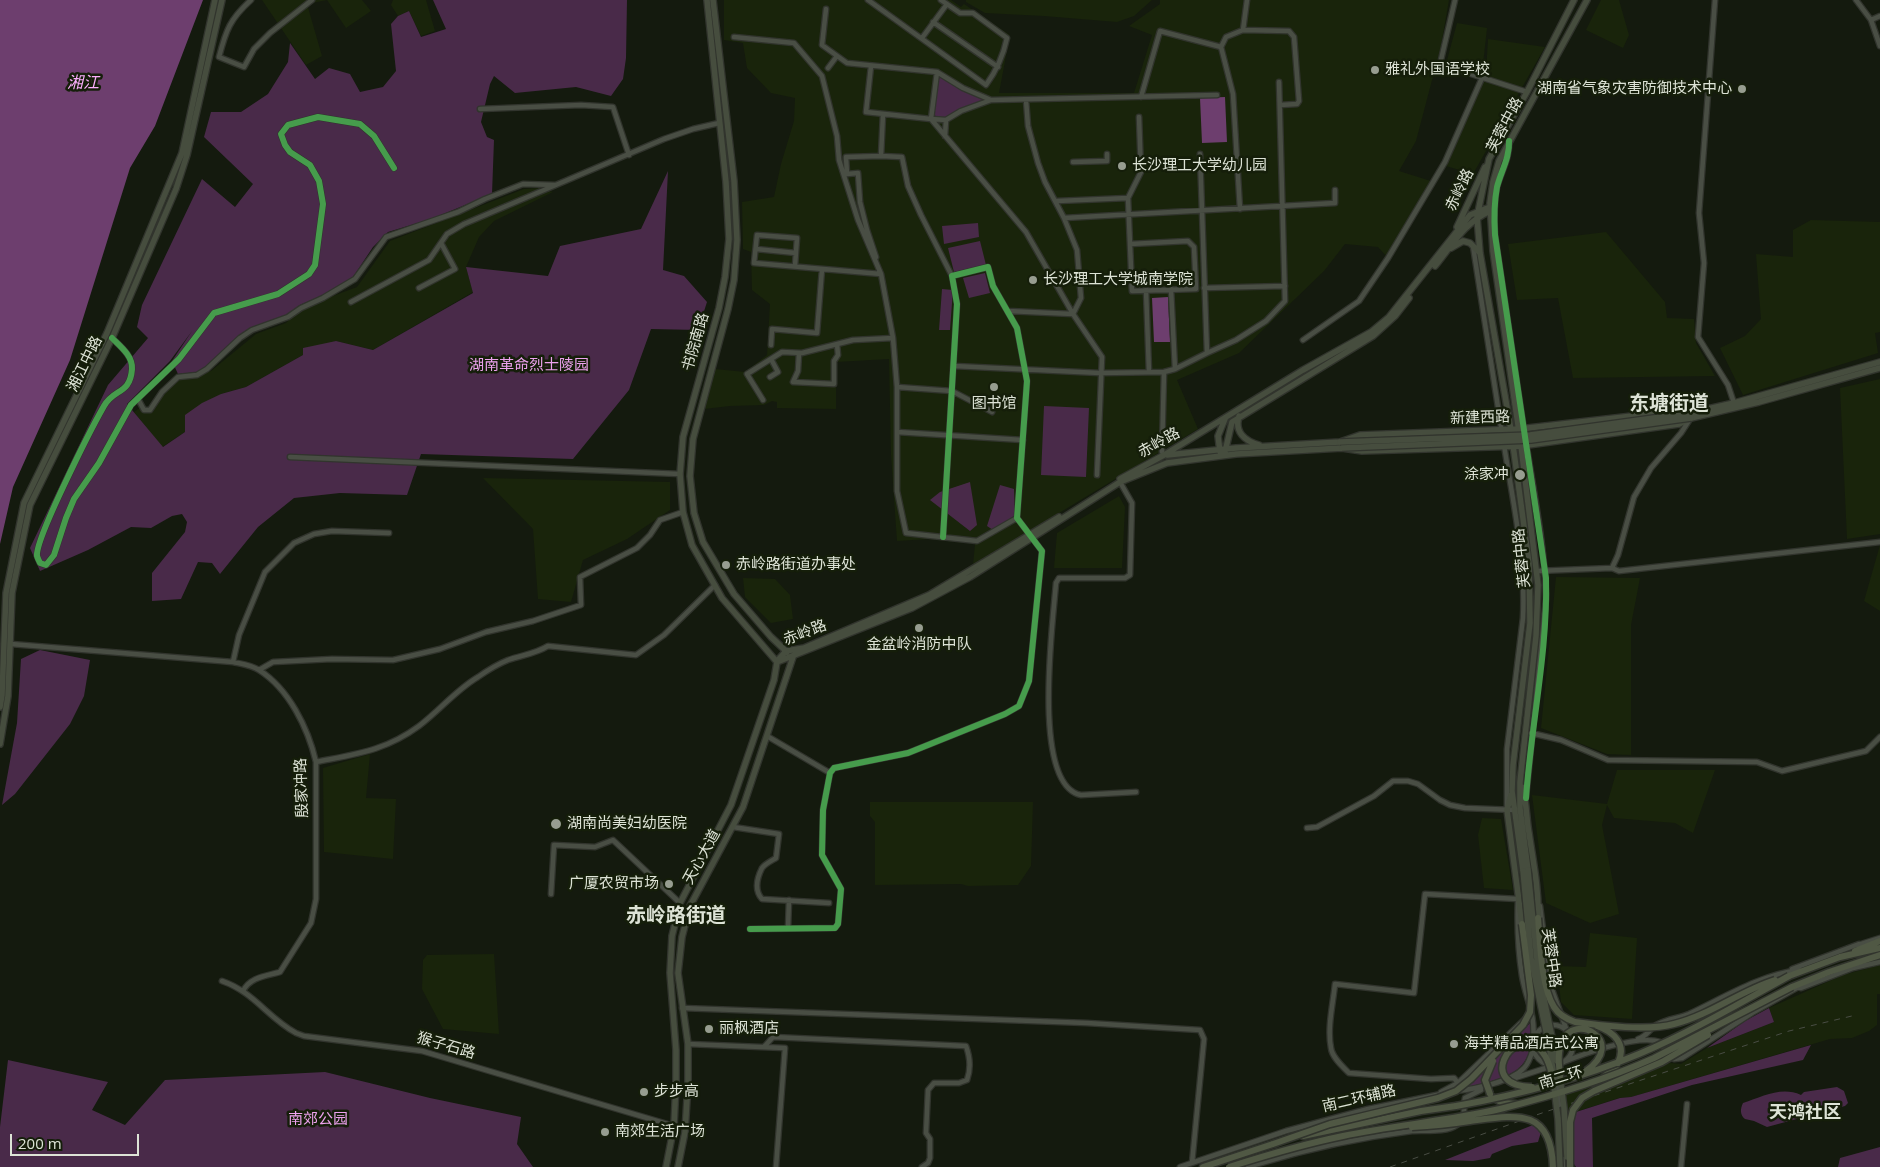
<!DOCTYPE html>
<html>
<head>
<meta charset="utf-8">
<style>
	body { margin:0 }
	#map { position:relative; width:1880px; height:1167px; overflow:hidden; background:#141a0e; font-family:"Open Sans",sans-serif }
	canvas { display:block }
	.scale { position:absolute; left:10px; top:1134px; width:129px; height:22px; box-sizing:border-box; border:2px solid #dde3d6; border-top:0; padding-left:6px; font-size:15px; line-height:18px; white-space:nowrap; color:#dde3d6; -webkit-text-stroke:4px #151e0a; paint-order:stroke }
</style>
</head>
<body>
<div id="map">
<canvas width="1880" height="1167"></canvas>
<div class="scale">200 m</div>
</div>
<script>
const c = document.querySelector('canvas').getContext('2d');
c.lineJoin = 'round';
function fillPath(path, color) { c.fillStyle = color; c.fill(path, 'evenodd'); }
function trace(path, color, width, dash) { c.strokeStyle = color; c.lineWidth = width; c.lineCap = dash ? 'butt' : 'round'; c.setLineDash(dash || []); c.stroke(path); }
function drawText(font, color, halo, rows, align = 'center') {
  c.font = font + ' "Open Sans","Noto Sans SC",sans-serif'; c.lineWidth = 5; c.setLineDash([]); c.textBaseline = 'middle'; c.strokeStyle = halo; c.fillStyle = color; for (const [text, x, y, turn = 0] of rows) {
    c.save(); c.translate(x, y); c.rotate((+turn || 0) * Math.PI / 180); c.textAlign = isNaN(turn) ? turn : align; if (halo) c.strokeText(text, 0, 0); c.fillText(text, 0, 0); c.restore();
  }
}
fillPath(new Path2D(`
	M262,0H362L371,11L346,28L327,0L307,4L322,56L306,65Z
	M393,0H426L435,31L421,36L409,11L398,16L391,5Z
	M724,0H951L961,7L964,4L1010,35L999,93H1134L1152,35L1129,26L1160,4V0H1449L1441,46L1416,141L1399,171L1434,182L1388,258L1378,247L1345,244L1324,271L1239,353L1177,380L1198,429L973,565L975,544L928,539L897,541L891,455L889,359L836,362V409L777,408V402L772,401L764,405L730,406L704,409L715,369L745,372L767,355L770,304L752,290L751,252L743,249L742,202L774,197L781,164L794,121L795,98L771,93L747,68L743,43L724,40Z
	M966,0H1152L1134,16L1117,22L1044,16L985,13L966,2Z
	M1601,0H1619L1629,35L1623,48L1586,30Z
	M1457,23L1487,28L1482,74L1446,64Z
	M1488,39L1545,47L1473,174L1446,166L1486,72Z
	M539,188L553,192L494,221L479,237L466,267L473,292L373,350L336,341L303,355L246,387L221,394L185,432L162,447L134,412L141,407L153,412L161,396L179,378L211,371L256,334L286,323L301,308L357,287L390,241L524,189Z
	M1811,220L1880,222V332L1875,333L1878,353L1743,395L1720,348L1745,336L1761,319L1756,254L1793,257V230Z
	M1606,232L1665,302L1667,318L1694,319L1696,343L1715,376L1573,378L1558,298L1517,300L1508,244Z
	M1880,379V534L1847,539L1840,388Z
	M483,478L670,482V510L627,539L583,560L571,602L538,599L533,529Z
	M1119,496L1125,507L1122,568H1054L1057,533Z
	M1880,545V611L1864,601Z
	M1556,577L1640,578L1631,625V755L1607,754L1541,728Z
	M743,578L775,579L790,595L793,619L771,623L745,597Z
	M370,754L366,798L396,799L393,859L324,852L323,768Z
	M1617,770H1715L1693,833L1675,823L1614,818L1607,805L1602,825L1619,914L1590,923L1546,903L1532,795L1607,804Z
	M870,802H1033L1031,866L1018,885L968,886L961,884L875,885V822L870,816Z
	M1482,818L1501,819L1513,890L1484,888L1478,835Z
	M1590,933L1637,938L1632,1019L1574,1015L1561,1002L1557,966L1586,967Z
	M494,954L499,1034L443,1029L422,989L423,960L427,955Z
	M1880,965V994H1877V1025L1869,1031L1852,1038L1830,1039L1631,1097L1619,1098L1566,1115L1564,1092L1670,1063L1681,1064L1707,1048L1774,1022L1769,1008L1843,975Z`), '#19240b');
fillPath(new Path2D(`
	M433,0H627L626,58L623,79L611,96L576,87L515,93L494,76L490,84L481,122L487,137L494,140L492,194L431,219L388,232L373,247L353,277L323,295L300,305L287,315L252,327L238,337L205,367L197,372L178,374L172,361L192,331L170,361L127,404L163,447L185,432V415L202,403L221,394L246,387L303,355V348L336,341L373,350L473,293L466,267L548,276L560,246L641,229L668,171L663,270L684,276L707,302L698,330L651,329L629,390L573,459L421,454L407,495L340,493L294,498L258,527L220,574L212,563L198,562L181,599L152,601V573L185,532L187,522L182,514L172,516L151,528L131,527L88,550L40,571L30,548L108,385L148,338L137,327L142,305L202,179L235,207L253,184L204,137L211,112H241L268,94L288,62L290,43L315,79L329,68L350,74L360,92L383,87L396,71L391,24L398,16L409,11L421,37L446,29Z
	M940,77H943L985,99L984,101L946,118H937L934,114L938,81Z
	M978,223L979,237L944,244L942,226Z
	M980,241L986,265L954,272L948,248Z
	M985,273L990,293L969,298L963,278Z
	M942,289L953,290L950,330H939Z
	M1044,406L1089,408L1086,477L1041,475Z
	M970,482L977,525L970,531L930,500L940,492Z
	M1000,485L1014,489L1015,516L993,530L987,526Z
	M40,650L90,660L84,696L70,724L15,794L2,805L17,723L21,659Z
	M1769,1008L1774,1022L1707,1048L1745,1021Z
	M1531,1022C1537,1072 1508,1078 1467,1087Z
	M1811,1045L1803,1060L1692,1085L1592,1118L1593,1167H1576L1572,1161L1573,1120L1576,1112L1620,1098L1631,1097Z
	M8,1060L108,1082L92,1110L125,1125L165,1080L325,1072L430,1098L521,1117L517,1144L533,1167H0V1127Z
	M1837,1087L1844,1091L1848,1103L1845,1106L1767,1127L1754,1121L1745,1119C1740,1115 1740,1109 1743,1103C1762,1097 1781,1086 1801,1095L1804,1092Z
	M1533,1125L1541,1132L1538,1142L1512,1146L1492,1154L1490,1158L1473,1161L1445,1160Z
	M1880,1147V1167H1838L1840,1158Z`), '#492a49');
fillPath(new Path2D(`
	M0,0H203L155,126L130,168L70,360L13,487L0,544Z
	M1225,97L1227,142L1202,143L1200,98Z
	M1168,297L1170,342H1154L1152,298Z`), '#6d3e6e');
const minor = new Path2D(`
	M251,0C230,19 226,30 219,57L244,67L254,49L270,33L312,0
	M868,0L986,85C997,70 1003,57 1007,38L973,13H960L941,0
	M1455,0L1440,64L1527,92
	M1715,0L1699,213L1704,263L1698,337L1728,385L1734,403
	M1856,0L1871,20L1880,46
	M826,9L822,45L847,63L937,72L963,88L991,100L1217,95
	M1871,20L1880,16
	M933,22L998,67
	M1243,30L1247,0
	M734,37L794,43L822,76L837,136L839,160L858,220L881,274L893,338L897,387V491L906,533L977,541L1017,518
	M922,38L947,4
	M1221,47L1226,37L1243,30L1289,31L1294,37L1299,101L1297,104L1280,105
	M871,66L866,112L931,119L1026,232L1073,314
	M828,68L837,56
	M937,72L931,119L946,120L961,111L991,100
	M1141,97L1160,31L1221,47L1233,94L1240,209
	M1026,100L1028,126L1038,163L1045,182L1064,218L1077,250L1081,298L1073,314
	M480,109L581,105L613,107L629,155
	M883,114L881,156L902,157L908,186L921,215L952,276
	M945,136L946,120
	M1509,142C1510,158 1501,172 1497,187C1494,203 1494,219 1495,235L1524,430
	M1073,162L1107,161V154
	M1057,201L1128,198
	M1064,218L1335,203V190
	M1130,244L1188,241L1194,247L1196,289L1132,291L1128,198L1141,172L1139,117
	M1473,246L1502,433
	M756,249L796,253
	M876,257L867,230L860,202L858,173L847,174L846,157L881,156
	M795,266L797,238L757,235L754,263L881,274L880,272
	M419,288L455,269L441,243
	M1204,288L1285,286
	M1171,289L1175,369
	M1146,290L1149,372
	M351,302L429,260L447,234L464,224L664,139L693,129L719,123
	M1008,311L1073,314L1102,357L1097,475
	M112,338C120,346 133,356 132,369C130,395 114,388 104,406C92,427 35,539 37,556C38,559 39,561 40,563L46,565L54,555L66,518L74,499L99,463L131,405L179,359L214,313L278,294L309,274L315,265L323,204L319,181L310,165L290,152L285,145L281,134L288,125L318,117L360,124L374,136L394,168
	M1303,340L1359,301L1388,258L1445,162L1482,78
	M771,345L772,329L817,333L822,269
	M799,353L798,371L793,382L834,384V361L838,355L837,344
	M1207,353L1236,340L1266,321L1285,301L1279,82
	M954,366L1100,373L1164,372L1175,369L1207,353L1200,154
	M770,377L778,372L771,359
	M897,387L952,391L992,412
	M138,399L144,410H150L162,392L178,377L197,375L207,369L240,338L252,330L288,317L301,308L323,298L355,279L386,237L458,212L485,199L523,184L555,185
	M763,400L747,374L782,352L802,353L853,340L893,338
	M897,432L1023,440
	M1526,442C1534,494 1545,547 1546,599L1526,797
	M1504,445C1513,502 1526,560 1523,618L1507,749V807
	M1162,452L1164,372
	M290,457L680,474
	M1120,482L1132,503L1130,575L1125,578H1059L1056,583C1053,622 1031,785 1081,795L1136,792
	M1612,568L1619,571L1880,542
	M1537,571L1612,568L1618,555L1634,497L1651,468L1681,433L1690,419
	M11,644L233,662C242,664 251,665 259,670C289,689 308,728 316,762V899L311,923L280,972C266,976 250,977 243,991
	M233,662L239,635L265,572L294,543L314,534L332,531L389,533
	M259,670L273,662L332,659L393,660L440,649L486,632L533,621L581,605L580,577L637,548L650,535L660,520L683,512
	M1531,733L1561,740L1608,760L1757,762L1782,771L1866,751L1880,737
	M767,736L830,773
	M316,762C356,754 385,751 419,726C440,710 456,690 478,677C488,670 498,664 508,660C522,655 535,654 548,646L636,655L664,635L715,585
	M733,827L779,834L776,858C771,861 765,864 762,868C757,878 754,890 762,899L829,903
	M1307,828L1317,827L1374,796L1393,781H1408L1418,784L1440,800L1450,805L1465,808L1514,810
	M551,894L554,845L595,847L613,840L680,903
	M1540,906L1550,984L1567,1031
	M788,928L789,900
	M750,929L835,928L838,924L841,889L822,855L823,810L830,773L834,768L908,753L1005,714L1019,706L1029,681L1042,551L1017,518L1027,381L1017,328L993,286L988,267L952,276L957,304L943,537
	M1858,945L1880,938
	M1792,969L1859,944
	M222,981C254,992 268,1018 296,1033L304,1036L422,1051L674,1126
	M1801,988L1853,968L1880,962
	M682,1008L1087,1023L1200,1030L1204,1039L1192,1163
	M1533 1045a20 20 0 1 1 40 0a20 20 0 1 1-40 0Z
	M1570,1035L1584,1045L1599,1047
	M1638,1039C1647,1036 1649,1030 1656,1025C1666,1019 1679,1018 1689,1014C1725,997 1760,975 1799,970
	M688,1044L785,1048L776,1167
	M764,1047L773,1037L966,1046C970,1057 971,1069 967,1080L959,1083H934L928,1090L926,1133L930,1139V1158L928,1163L922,1167
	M1558,1067L1561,1063C1583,1054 1638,1034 1660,1042L1668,1054L1674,1059L1682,1058L1752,1013L1802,985
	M1512,1079L1552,1066
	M1458,1083L1454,1078L1431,1079L1349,1073C1342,1066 1332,1057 1331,1048C1327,1028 1333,1004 1335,984L1414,993L1425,894L1518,899C1517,925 1518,951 1522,976C1526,1000 1536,1015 1533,1040
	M1456,1091C1475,1089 1511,1082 1524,1068C1529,1063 1531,1056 1533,1049
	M1441,1092L1458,1083L1525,1019
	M1561,1131L1563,1167
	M1180,1167L1286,1131L1368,1109L1446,1093
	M1248,1167C1302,1150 1356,1138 1412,1131C1425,1130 1446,1133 1457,1125C1468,1119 1462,1108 1465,1098L1481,1090
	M1681,1167L1687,1104`);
const major = new Path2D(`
	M707,0L726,182L729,239L725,277L719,308L683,437L680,474L683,512L692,545L722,598L777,662
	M713,0L734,181L737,240L734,280L728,309L693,439L690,476L694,513L703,542L734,594L771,637L787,652
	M1457,227L1485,167
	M1451,248L1463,241L1470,243L1480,253
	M1435,266C1453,244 1464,223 1490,211
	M1239,416C1234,432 1245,441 1259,445
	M1220,452L1218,436L1225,419
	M1225,452L1232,422L1373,336L1395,316L1409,298
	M1167,455L1236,448L1340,442L1360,435L1519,429L1676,411L1690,413L1734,403L1880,362
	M1120,479L1164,455L1303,370L1371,332L1389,317L1470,215L1490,207
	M778,660L786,651L804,648L929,595L1059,517
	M777,662L912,608L970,577L1120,482L1167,463L1236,454L1342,448L1362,451L1521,446L1679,424L1691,418L1759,402L1880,368
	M0,707L2,695L6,593L24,503L107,333L182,153L215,0
	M0,744L8,696L12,593L30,505L113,336L176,189L187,155L222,0
	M1522,787C1527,802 1526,817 1529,833C1533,861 1539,889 1538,918
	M1511,795L1507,810L1522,924
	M1528,870L1520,808V782L1536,636L1538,585L1521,446L1493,251L1490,203L1493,182L1499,161L1587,0
	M1523,871L1512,791L1513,765L1530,623L1529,563L1511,430L1480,253L1477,217L1489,159L1527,92L1574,0
	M666,1167L674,1126L676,1083V1050L670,973L672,936L680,903L731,805L774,680L777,662
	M678,1167L685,1132L688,1083V1044L678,973L682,937L690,906L743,807L793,657`);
const highway = new Path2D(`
	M1855,951L1880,941
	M1789,976L1840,957L1880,948
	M1792,987L1829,972L1880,955
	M1604,1077L1616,1066
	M1492,1097L1503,1103L1516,1104
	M1303,1136L1421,1111L1456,1106
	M1203,1167L1276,1143`);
trace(minor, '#31342d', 7);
trace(major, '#31342d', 8);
trace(highway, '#31342d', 9);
trace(minor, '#494e44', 4.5);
trace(major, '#464d3e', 5.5);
trace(highway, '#505844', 6);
trace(new Path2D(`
	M1390,1167L1542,1113L1789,1031L1856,1015`), '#494d44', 1, [6, 6]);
const minorBridge = new Path2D(`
	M1555,1074L1559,1105`);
const majorBridge = new Path2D(`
	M1340,442L1530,435L1690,413
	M1342,448L1531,440L1691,418
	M1528,870L1538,970L1557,1061
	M1523,871L1531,958L1550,1051L1553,1070
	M1560,1077L1564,1108L1567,1157
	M1553,1079L1558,1119L1560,1167`);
const highwayBridge = new Path2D(`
	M1538,918C1540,941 1541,987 1554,1007C1559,1015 1566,1019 1575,1022C1601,1026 1650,1031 1674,1024C1710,1015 1740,991 1775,980
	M1597,1026C1614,1032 1627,1044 1618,1063
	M1560,1077C1559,1065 1557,1052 1562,1042C1574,1011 1628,1041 1586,1071
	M1532,1087C1476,1086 1512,1028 1537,1047C1547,1054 1550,1067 1553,1078
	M1490,1094L1485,1080L1493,1061
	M1456,1106C1519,1095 1581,1078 1639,1054C1691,1032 1740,1003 1789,976
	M1412,1127C1431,1126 1451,1124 1470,1121C1516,1115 1551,1107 1553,1167
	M1273,1144L1330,1124L1438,1098L1456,1091L1471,1079L1523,1025L1530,1012L1531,995L1522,924
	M1229,1167C1267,1155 1304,1144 1343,1136C1395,1125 1448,1121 1500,1109C1552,1096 1605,1080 1654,1058L1792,987
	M1570,1167V1122L1573,1110L1582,1098L1594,1091L1662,1062L1708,1035`);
trace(minorBridge, '#31342d', 7, []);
trace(majorBridge, '#31342d', 8, []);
trace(highwayBridge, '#31342d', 9, []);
trace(minorBridge, '#494e44', 4.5);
trace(majorBridge, '#464d3e', 5.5);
trace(highwayBridge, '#505844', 6);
trace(new Path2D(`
	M1509,141C1510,157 1501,171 1497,187C1494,203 1494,219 1495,235L1546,578C1548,652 1531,725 1526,798
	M112,338C120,346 133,356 132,369C130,395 114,388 104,406C92,427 35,539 37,556C38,559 39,561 40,563L46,565L54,555L66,518L74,499L99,463L131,405L179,359L214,313L278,294L309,274L315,265L323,204L319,181L310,165L290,152L285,145L281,134L288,125L318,117L360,124L374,136L394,168
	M750,929L835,928L838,924L841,889L822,855L823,810L830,773L834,768L908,753L1005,714L1019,706L1029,681L1042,551L1017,518L1027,381L1017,328L993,286L988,267L952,276L957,304L943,537`), '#469c4c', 6);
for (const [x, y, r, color] of [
	[1375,70,5,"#979d90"],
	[1742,89,5,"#979d90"],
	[1122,166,5,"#979d90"],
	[1033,280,5,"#979d90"],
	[994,387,5,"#979d90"],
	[1520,475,6,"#979d90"],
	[726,565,5,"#979d90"],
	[919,628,5,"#979d90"],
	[556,824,6,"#979d90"],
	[669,884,5,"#979d90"],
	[709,1029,5,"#979d90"],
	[1454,1044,5,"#979d90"],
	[644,1092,5,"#979d90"],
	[605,1132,5,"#979d90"]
]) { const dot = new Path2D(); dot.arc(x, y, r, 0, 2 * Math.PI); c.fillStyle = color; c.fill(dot); trace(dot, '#151e0a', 2); }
drawText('15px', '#dde3d6', '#151e0a', [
	["雅礼外国语学校",1385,70],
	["湖南省气象灾害防御技术中心",1732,89,"right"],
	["长沙理工大学幼儿园",1132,166],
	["长沙理工大学城南学院",1043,280],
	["图书馆",994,404,"center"],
	["涂家冲",1509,475,"right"],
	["赤岭路街道办事处",736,565],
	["金盆岭消防中队",919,645,"center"],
	["湖南尚美妇幼医院",567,824],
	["广厦农贸市场",659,884,"right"],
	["丽枫酒店",719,1029],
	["海芋精品酒店式公寓",1464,1044],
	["步步高",654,1092],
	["南郊生活广场",615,1132]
], 'left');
drawText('15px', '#dde3d6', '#151e0a', [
	["芙蓉中路",1505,125,-62],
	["赤岭路",1460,190,-64],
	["书院南路",696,342,-74],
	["湘江中路",85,364,-64],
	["新建西路",1480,418,-2],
	["赤岭路",1159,443,-29],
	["芙蓉中路",1522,558,-96],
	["赤岭路",805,633,-21],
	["殷家冲路",302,788,-92],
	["天心大道",702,857,-61],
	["芙蓉中路",1551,958,82],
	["猴子石路",446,1046,16],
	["南二环",1561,1078,-17],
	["南二环辅路",1359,1099,-13]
]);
drawText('15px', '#eda2ee', '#151e0a', [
	["湖南革命烈士陵园",529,366],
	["南郊公园",318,1120]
]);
drawText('italic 16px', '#fcaffd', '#151e0a', [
	["湘江",83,83]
]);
drawText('bold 18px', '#dde3d6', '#151e0a', [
	["天鸿社区",1805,1113]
]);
drawText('bold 20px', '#dde3d6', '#151e0a', [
	["东塘街道",1669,404],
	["赤岭路街道",676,916]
]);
</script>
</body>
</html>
